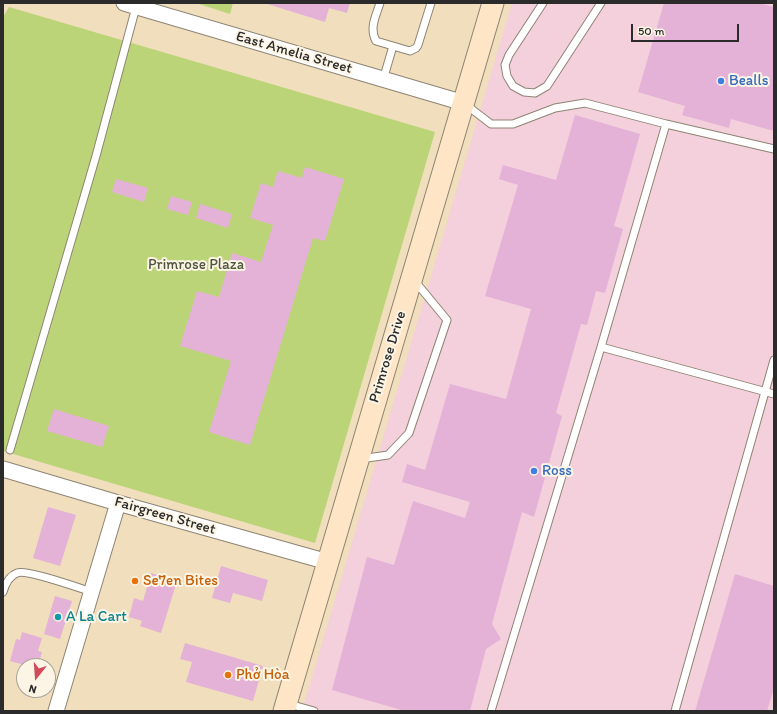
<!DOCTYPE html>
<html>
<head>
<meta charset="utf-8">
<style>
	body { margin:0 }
	#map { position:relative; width:777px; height:714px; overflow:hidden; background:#f0debd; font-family:Itim,sans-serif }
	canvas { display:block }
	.frame { position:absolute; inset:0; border:4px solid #2b2b2b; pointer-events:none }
	.north { position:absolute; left:16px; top:658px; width:40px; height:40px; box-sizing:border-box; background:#fcf5e5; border:1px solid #a8a49b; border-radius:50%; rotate:197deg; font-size:11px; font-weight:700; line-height:16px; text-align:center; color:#2b2b2b }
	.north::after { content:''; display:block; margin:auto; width:14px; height:18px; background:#d1495b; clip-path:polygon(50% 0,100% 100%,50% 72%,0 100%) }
	.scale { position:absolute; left:631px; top:24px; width:108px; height:18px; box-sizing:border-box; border:2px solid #2b2b2b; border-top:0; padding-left:5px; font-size:12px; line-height:14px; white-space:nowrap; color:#2b2b2b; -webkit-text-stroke:3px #fcf5e5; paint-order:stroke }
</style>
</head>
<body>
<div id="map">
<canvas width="777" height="714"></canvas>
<div class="frame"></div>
<div class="north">N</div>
<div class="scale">50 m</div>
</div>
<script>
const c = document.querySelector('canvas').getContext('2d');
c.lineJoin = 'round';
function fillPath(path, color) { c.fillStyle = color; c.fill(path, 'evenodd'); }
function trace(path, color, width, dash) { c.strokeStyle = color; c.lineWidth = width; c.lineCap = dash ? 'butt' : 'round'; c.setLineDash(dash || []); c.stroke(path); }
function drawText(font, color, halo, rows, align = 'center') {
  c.font = font + ' Itim,sans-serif'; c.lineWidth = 4; c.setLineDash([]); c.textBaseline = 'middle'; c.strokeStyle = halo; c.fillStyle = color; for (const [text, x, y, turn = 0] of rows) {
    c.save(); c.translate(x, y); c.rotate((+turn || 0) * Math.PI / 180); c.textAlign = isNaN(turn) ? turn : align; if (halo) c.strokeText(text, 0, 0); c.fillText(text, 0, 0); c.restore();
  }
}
fillPath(new Path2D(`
	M512,3H774V711H302Z`), '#f4cfdc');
fillPath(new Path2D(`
	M196,3H233L230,14Z
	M9,7L435,132L315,543L3,451V17Z`), '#bcd478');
fillPath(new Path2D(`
	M264,3H350L347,13L329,8L325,22Z
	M664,3H759L774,7V131L731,119L729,128L682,115L685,106L638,92Z
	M575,115L640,134L614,226L623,229L605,293L596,291L587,325L581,324L556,413L562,416L534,517L522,512L492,624L501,639L486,649L470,711H405L332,690L367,557L394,565L413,501L465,518L470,502L402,482L407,464L425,470L450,384L506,399L531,309L485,296L518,185L499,179L503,165L556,180Z
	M305,167L344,179L325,241L313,238L250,445L209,432L231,361L180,346L197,291L219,297L232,253L261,262L273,225L250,218L261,183L273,187L278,171L302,178Z
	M116,179L148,188L144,202L112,192Z
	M171,196L192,202L188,215L167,209Z
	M200,204L232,214L228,228L196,218Z
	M54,409L109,426L102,447L47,431Z
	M48,507L76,515L60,566L33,558Z
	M221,566L268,580L262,601L233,593L230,603L212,598Z
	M151,573L177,581L161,633L140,626L142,621L129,617L134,598L143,601Z
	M735,574L774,586V688L767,711H695Z
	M55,596L72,601L60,639L44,634Z
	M22,632L42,638L38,651L42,652L38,666H28L10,661L16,639L20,640Z
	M185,643L263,666L253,701L186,682L192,662L180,659Z`), '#e4b2d7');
const lane = new Path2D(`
	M380,3C376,16 369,28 376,41L410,51L416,48L418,45L431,3
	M543,3L509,55L505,65L507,76L513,86L524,92L535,93L547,86L601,3
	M383,80L393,46
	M465,104L491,124H513L555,108L585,103L666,124
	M774,149L666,124L601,347L774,394
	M10,450L96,156L136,7
	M360,459L388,455L409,433L447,320L414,280
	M3,592C5,585 9,576 17,573C26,569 79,588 92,592
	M289,704L314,711
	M491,711L601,347
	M675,711L774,360`);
const street = new Path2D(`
	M124,3L464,103
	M3,469L118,503L328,562
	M56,711L118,503`);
const secondary = new Path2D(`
	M284,711L493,3`);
trace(lane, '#8e8474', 9);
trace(street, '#8e8474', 17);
trace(secondary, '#8e8474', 23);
trace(lane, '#fff', 7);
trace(street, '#fff', 15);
trace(secondary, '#fde5c5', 21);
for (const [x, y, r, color] of [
	[721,81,4,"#3f7fe0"],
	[534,471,4,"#3f7fe0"],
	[135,581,4,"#e8710a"],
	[58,617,4,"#0f9aa8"],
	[228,675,4,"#e8710a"]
]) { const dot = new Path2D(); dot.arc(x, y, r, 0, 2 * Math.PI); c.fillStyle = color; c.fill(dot); trace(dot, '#fcf5e5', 1.5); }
drawText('15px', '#2b2b2b', '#fcf5e5', [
	["East Amelia Street",294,53,16],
	["Primrose Drive",388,357,-73],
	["Fairgreen Street",165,516,16]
]);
drawText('15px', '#366cbe', '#fcf5e5', [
	["Bealls",729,81],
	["Ross",542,471]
], 'left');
drawText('15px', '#4f553e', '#fcf5e5', [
	["Primrose Plaza",196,265]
]);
drawText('15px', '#c56008', '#fcf5e5', [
	["Se7en Bites",143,581],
	["Phở Hòa",236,675]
], 'left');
drawText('15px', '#0d838f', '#fcf5e5', [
	["A La Cart",66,617]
], 'left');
</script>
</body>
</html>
